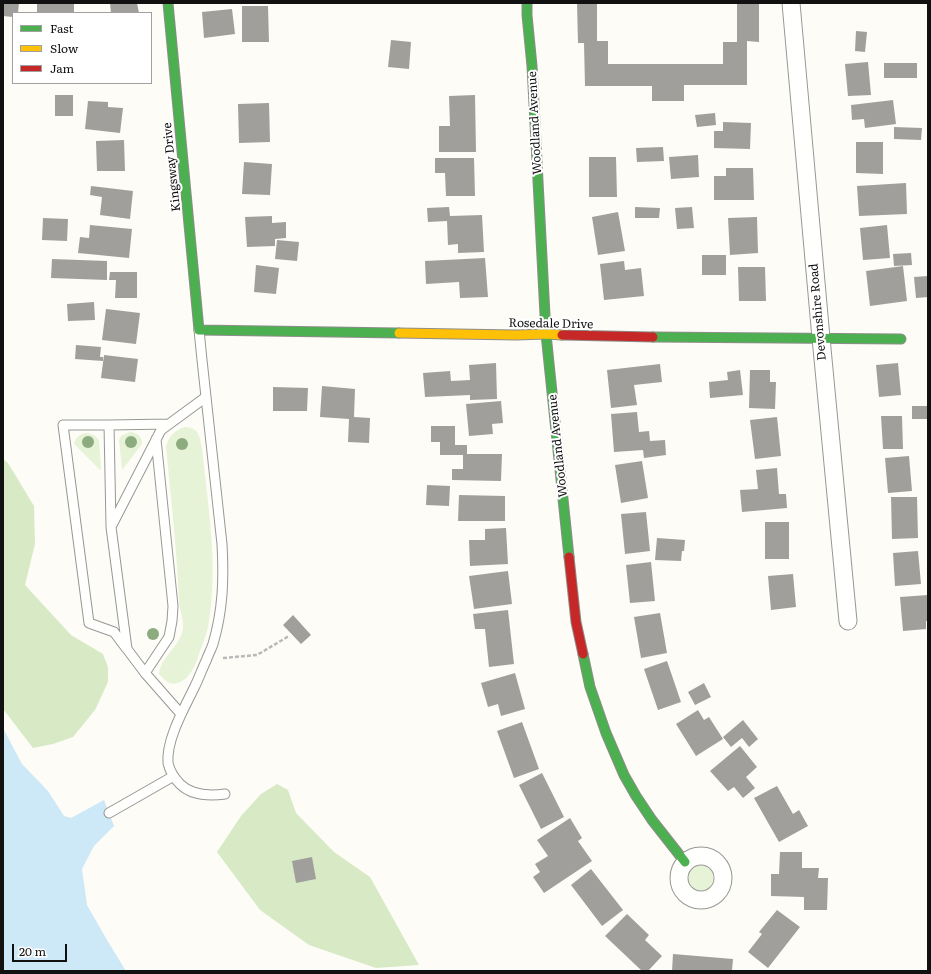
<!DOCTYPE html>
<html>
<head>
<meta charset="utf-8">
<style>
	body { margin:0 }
	#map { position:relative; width:931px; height:974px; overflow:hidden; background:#fdfcf7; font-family:Literata,serif }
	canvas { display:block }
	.frame { position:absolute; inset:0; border:4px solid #111; pointer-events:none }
	.legend { position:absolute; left:12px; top:12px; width:140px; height:72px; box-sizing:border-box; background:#fff; border:1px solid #a0a0a0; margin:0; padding:5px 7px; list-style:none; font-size:12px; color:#111 }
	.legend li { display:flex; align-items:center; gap:8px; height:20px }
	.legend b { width:20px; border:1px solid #a0a0a0 }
	.scale { position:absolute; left:12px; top:944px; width:55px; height:18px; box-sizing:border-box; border:2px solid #111; border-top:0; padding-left:5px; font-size:12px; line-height:14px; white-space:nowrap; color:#111; -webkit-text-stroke:3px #fff; paint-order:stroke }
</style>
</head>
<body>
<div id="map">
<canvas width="931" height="974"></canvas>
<div class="frame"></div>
<ul class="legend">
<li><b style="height:5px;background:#4caf50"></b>Fast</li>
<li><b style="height:5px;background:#ffc107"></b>Slow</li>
<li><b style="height:5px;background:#c62828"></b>Jam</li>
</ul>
<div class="scale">20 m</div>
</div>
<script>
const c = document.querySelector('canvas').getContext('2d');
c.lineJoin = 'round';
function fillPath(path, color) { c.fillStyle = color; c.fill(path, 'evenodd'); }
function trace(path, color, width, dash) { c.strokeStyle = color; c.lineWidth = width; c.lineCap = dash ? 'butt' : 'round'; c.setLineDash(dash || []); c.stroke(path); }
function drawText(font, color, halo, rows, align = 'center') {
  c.font = font + ' Literata,serif'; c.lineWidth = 4; c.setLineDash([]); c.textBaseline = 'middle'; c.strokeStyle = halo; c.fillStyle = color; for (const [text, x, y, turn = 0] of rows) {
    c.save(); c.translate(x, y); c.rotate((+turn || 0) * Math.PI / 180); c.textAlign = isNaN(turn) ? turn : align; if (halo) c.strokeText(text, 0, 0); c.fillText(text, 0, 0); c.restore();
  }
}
fillPath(new Path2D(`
	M184,427C199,428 199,434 202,448C208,507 219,567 208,627C206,635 203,643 200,651C197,661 192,676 182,681C172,687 166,682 159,674C161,655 183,645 183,626C183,618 180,610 179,602C177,550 171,499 166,447C168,437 174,431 184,427Z
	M130,432C137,432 143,437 142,444L122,470L119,440L121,436Z
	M85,433C91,433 95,435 99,440L101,469L100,470L74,444C75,438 79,435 85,433Z
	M687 878a13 13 0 1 1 26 0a13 13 0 1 1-26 0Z`), '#e7f3d7');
fillPath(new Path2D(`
	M3,459L8,463L34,506L35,544L25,585L71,635L103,654L108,667V682L95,710L73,737L53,744L33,748L3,709Z
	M277,784L288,790L296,813L334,852L370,877L419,965L376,968L309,945L260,910L217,852L241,816L261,794Z`), '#d8eac5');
fillPath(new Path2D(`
	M3,728L22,764L48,791L64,816L71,818L104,800L114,826L94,846L82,869L87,905L107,940L126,971H3Z`), '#cde8f7');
fillPath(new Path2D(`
	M3,3H19L18,13H13V17L3,16Z
	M37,3H74V13H37Z
	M110,3H137L139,13H111Z
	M577,3H597V41H608V64H723V42H737V3H759V42L747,41V85H684V101H652V86H585L584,43H578Z
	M242,6H268L269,42H242Z
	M232,9L235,34L204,38L202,12Z
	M856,31L867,32L865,52L855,51Z
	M391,40L411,42L409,69L388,67Z
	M868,62L871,95L848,96L845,64Z
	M884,63H917V78H884Z
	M55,95H73V116H55Z
	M475,95L476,152H439V126H450L449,96Z
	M893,100L896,124L865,128L864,119L852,120L851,105Z
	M88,101L108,102V107L123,108L120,133L85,129Z
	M269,103L270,142L239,143L238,104Z
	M715,113L716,125L697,127L695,115Z
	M723,122L751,123L750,149L714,148V131H723Z
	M894,127L922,128L921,140L894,139Z
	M124,140L125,171H97L96,141Z
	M856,142H883V174L856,173Z
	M663,147L664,161L637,162L636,148Z
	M698,155L699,177L671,179L669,157Z
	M589,157H616L617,197H589Z
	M435,158H474L475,196H446L445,173H435Z
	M244,162L272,164L270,195L242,194Z
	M726,168H753L754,200H714V176H726Z
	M906,183L907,214L859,216L857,186Z
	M91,186L133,191L130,219L100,215L102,197L90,195Z
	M449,207L450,216L482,215L484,252L458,253V244L448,245L447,221L428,222L427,208Z
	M635,207L660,208L659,218H635Z
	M692,207L694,228L677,229L675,208Z
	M618,212L625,251L598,255L592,217Z
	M272,216V223L286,222V238L275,239V246L247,247L245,217Z
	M757,217L758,253L730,255L728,218Z
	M43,218L68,219L67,241L42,240Z
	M90,225L132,229L129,258L78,253L80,237L89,238Z
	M887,225L890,258L863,260L860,228Z
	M277,240L299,242L297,261L275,259Z
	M911,253L912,265L894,266L893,254Z
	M702,255H726V275H702Z
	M485,258L488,297L460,298L459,282L426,284L425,261Z
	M52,259L107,261V280L51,278Z
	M624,261L625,270L641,268L644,296L604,300L600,264Z
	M256,265L279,268L276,294L254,292Z
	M903,266L907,301L870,306L866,271Z
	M738,267H765L766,301H739Z
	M110,272H137V298H115L116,280H109Z
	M928,276V297L916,298L914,277Z
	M94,302L95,320L68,321L67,304Z
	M106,309L140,313L136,344L102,340Z
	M76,345L101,347L100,357H103V361L75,359Z
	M104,355L138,359L135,382L101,378Z
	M496,363L497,399L470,400V395L425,397L423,373L450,371L451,381L470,380L469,365Z
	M898,363L901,395L879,397L876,365Z
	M660,364L662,382L634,385L637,405L611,408L607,370Z
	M740,370L743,395L710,398L709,382L728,380L727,372Z
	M750,370H770V382H776L775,409L749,408Z
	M322,386L355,389L354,417L370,418L369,443L348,442L349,419L320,417Z
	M273,387L308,388L307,411H273Z
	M501,401L503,423L492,424L493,434L469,436L466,404Z
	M912,406H928V419H912Z
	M637,412L639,432L649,431L650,441L665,440L666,455L644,458L643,450L614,452L611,414Z
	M881,416H902L903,449H883Z
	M777,417L781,456L755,459L750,420Z
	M431,426H455V445H467V454H502L501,481L452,480V469H463V455H440V442H431Z
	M909,456L912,491L888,493L885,458Z
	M642,461L648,498L621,503L615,465Z
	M777,468L779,494H786L787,508L742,512L740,490L758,489L756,470Z
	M427,485L450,486L449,506L426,505Z
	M459,495L505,496V521H458Z
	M891,497H917L918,538L892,539Z
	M646,512L650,551L625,554L621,514Z
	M765,522H789V559H765Z
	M506,528L508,564L470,566L469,540H485V529Z
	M657,538L685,540L684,551H682L681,561L655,560Z
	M918,551L921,584L895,586L893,553Z
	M651,562L655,601L630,603L626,565Z
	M508,571L512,604L474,609L469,576Z
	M793,574L796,607L771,610L768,576Z
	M928,595V621H926V629L903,631L900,597Z
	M508,610L514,664L489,667L485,629H475L473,614Z
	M660,613L667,653L641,658L634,617Z
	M293,615L311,635L301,644L283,625Z
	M667,661L681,702L658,710L644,669Z
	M515,673L525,709L501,716L498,704L488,707L481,683Z
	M704,683L711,697L695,705L688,692Z
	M698,710L704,720L709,717L723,739L696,756L676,724Z
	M743,720L758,739L749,747L742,738L731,747L723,737Z
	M522,722L539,769L514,778L497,731Z
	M740,746L757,767L746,777L755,788L743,798L734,787L728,791L710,771Z
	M542,773L564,817L541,829L519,785Z
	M777,786L793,814L799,810L808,826L779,842L754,798Z
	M570,818L582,838L578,841L592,861L544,893L533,877L540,872L535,864L548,856L537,840Z
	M780,852H802V868H819L818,878H828L827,910H804V897L771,896V874H779Z
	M312,857L316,879L296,883L292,861Z
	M591,869L623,910L602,926L571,885Z
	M777,910L800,927L768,968L748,952L762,934L759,932Z
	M627,914L649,935L645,940L662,956L648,971H642L605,936Z
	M673,954L733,959L732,971H672Z`), '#a19f9c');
const lane = new Path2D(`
	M199,330L202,360L222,544C224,579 223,610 213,644C211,650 208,655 206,661C202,669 199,678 195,686C185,707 166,739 168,763C170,772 173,777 180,784C192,796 210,796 225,794
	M109,425L111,526
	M126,648L114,632L89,623L63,425H109L169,424
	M145,673L169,637L172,621L173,606L156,439
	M181,714L145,673L127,649L111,527L161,430L206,397
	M109,813L172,777`);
const street = new Path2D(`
	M791,3L821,338L848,621
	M679 878a22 22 0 1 1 44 0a22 22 0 1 1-44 0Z`);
const fast = new Path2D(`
	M168,3L199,330L399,333
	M527,3V15L532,66L546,334L569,557
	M653,337L901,339
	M583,654L590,687L606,733L624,775L636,796L652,820L685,862`);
const slow = new Path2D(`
	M399,333L516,335L546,334L562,335`);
const jam = new Path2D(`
	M562,335L653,337
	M569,557L576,622L583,654`);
trace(lane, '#979795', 11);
trace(street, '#979795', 19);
trace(fast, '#8e8d8b', 11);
trace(slow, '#8e8d8b', 11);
trace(jam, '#8e8d8b', 11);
trace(new Path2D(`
	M223,658L257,655L289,636`), '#b9b9b8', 2.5, [4, 2]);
trace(lane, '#fffffe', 9);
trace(street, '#fffffe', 17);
trace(fast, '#4caf50', 9);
trace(slow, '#ffc107', 9);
trace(jam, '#c62828', 9);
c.fillStyle = '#8cac80';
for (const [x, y] of [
	[88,442],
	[131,442],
	[182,444],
	[153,634]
]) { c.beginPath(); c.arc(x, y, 6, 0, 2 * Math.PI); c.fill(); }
drawText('12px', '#111', '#fff', [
	["Woodland Avenue",535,123,-93],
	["Kingsway Drive",172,167,-96],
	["Devonshire Road",818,312,-95],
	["Rosedale Drive",551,324,1],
	["Woodland Avenue",558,446,-96]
]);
</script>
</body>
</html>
